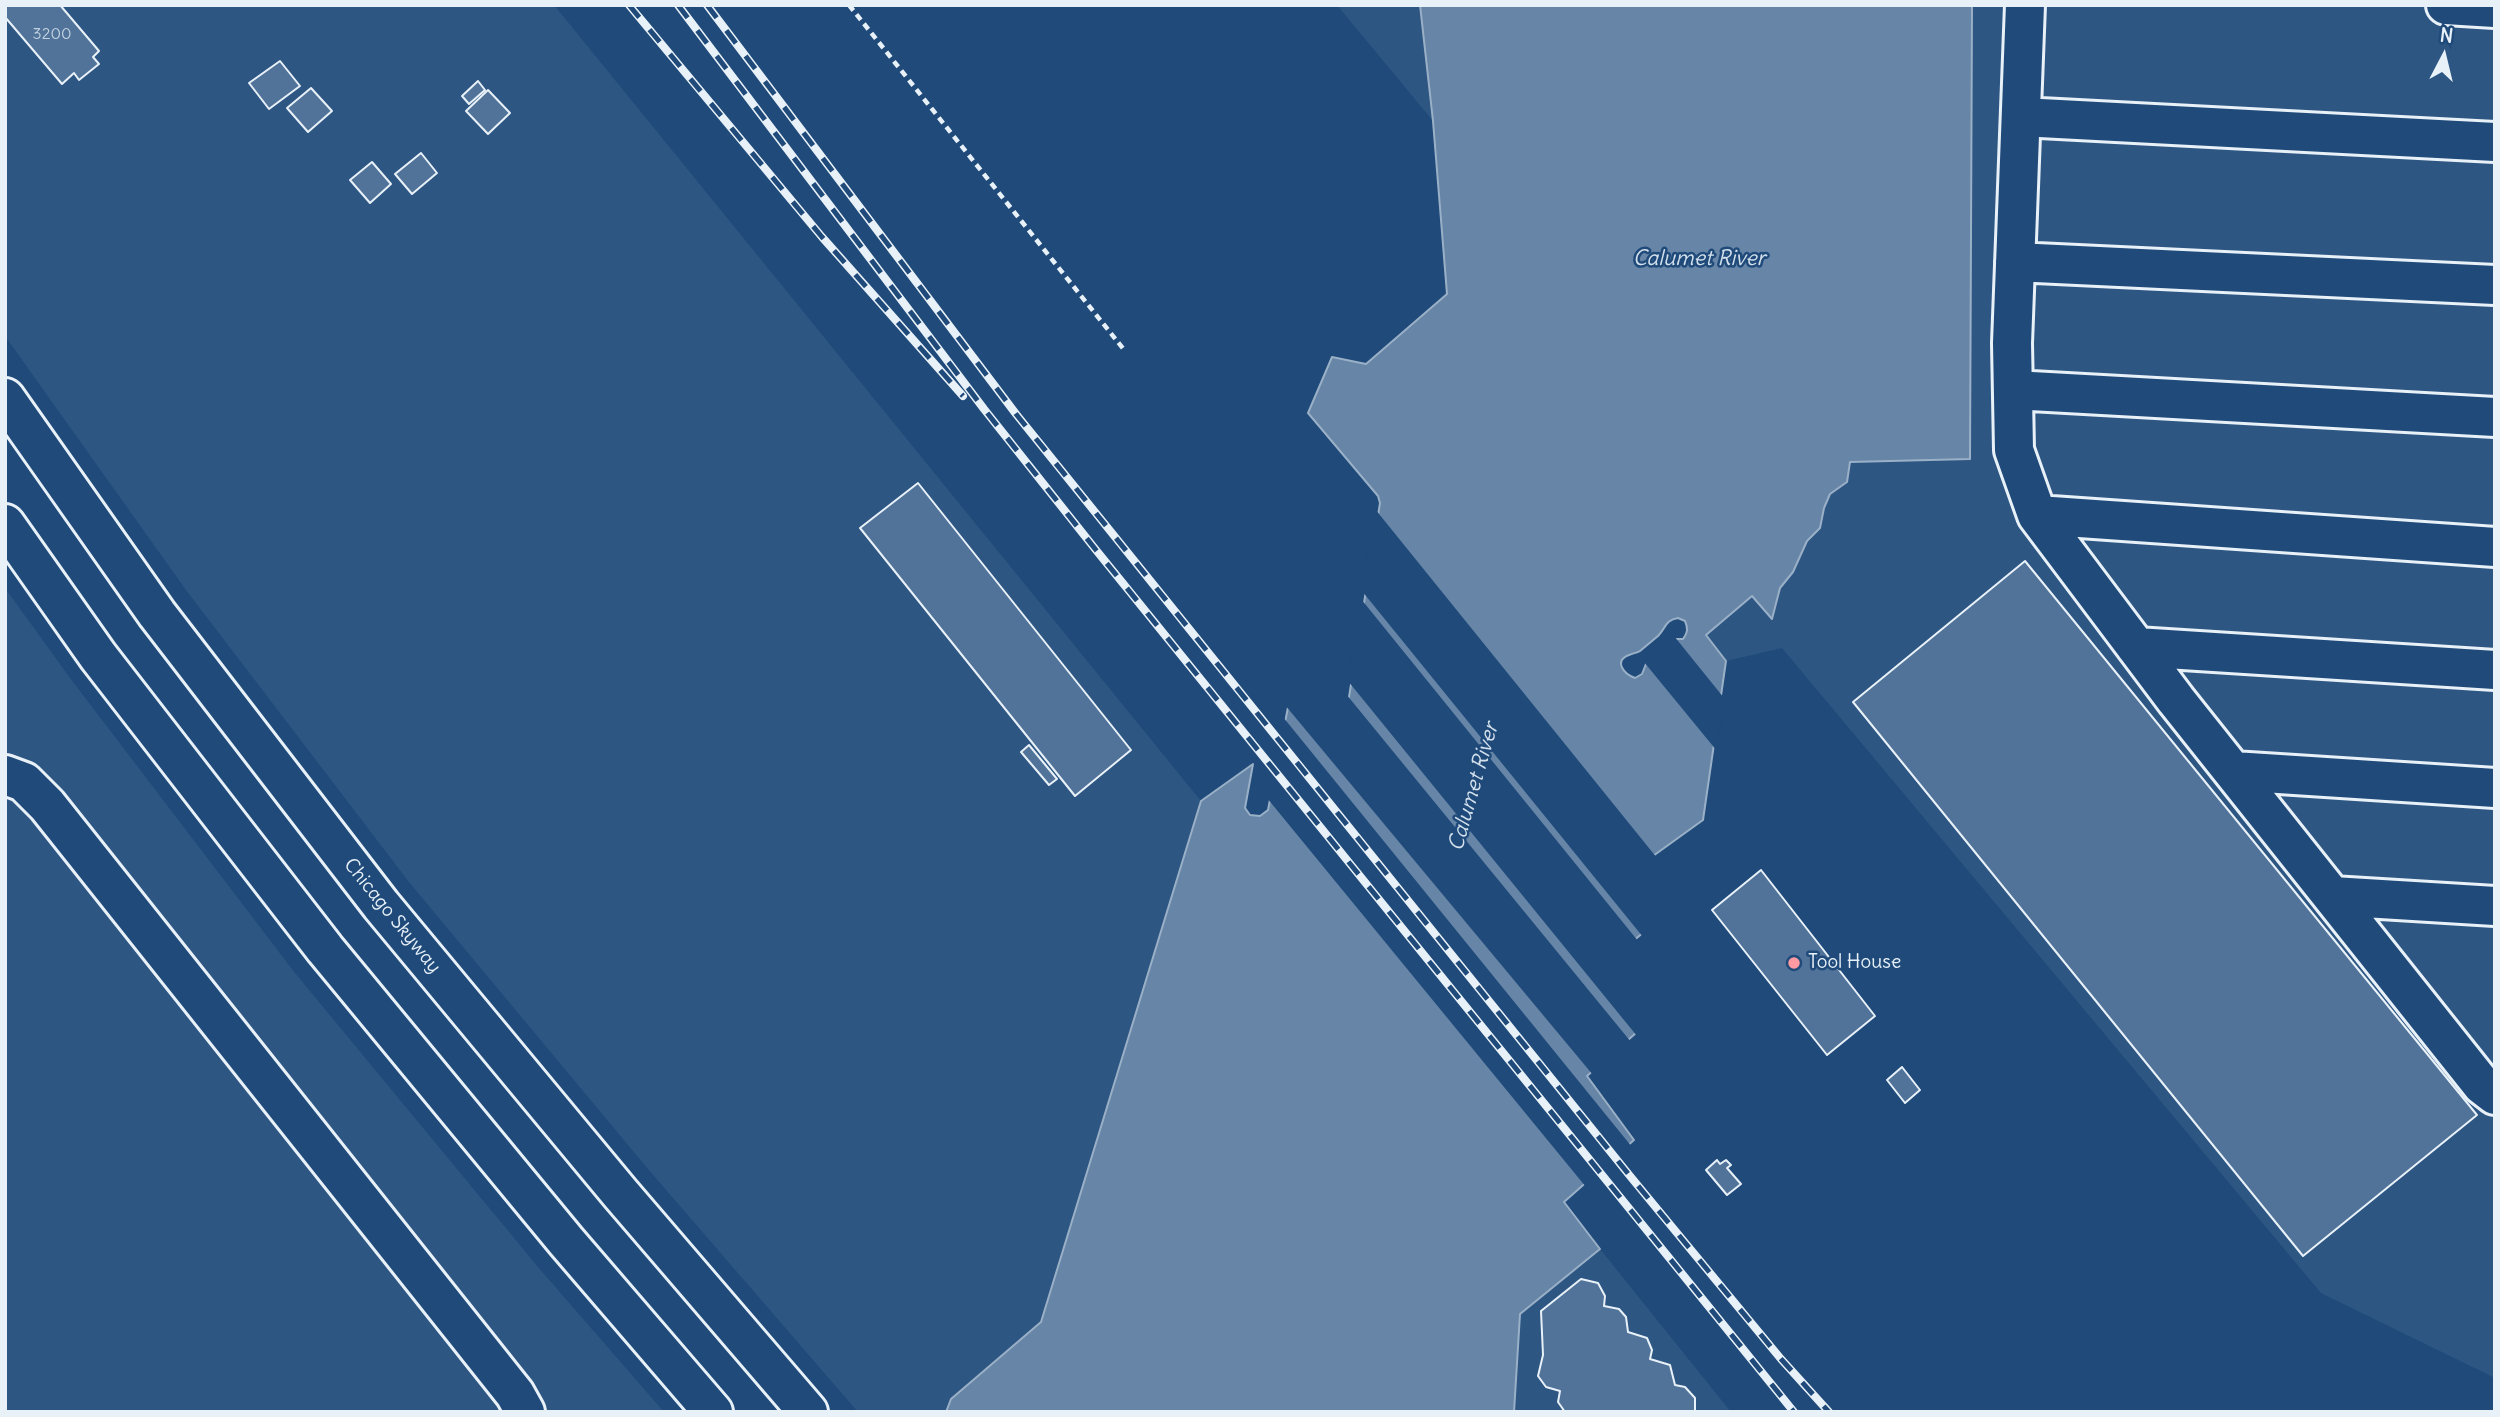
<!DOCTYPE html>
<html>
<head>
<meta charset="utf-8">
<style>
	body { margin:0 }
	#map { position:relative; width:2500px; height:1417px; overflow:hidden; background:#1f4a7a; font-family:Delius,sans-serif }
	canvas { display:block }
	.frame { position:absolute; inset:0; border:7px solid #e8f1f8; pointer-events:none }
	.north { position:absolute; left:2409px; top:21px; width:70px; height:70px; -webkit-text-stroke:5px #1f4a7a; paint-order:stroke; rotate:7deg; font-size:19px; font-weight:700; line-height:28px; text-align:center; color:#e8f1f8 }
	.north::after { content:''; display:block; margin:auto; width:24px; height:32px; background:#e8f1f8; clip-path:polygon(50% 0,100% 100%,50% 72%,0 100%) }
</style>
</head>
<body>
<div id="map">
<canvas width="2500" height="1417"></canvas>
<div class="frame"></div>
<div class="north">N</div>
</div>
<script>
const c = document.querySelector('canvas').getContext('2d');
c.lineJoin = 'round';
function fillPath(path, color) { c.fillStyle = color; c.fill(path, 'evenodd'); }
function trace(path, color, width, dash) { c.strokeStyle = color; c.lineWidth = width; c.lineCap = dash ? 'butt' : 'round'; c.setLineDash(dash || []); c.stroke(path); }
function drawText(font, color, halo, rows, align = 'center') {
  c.font = font + ' Delius,sans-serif'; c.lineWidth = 5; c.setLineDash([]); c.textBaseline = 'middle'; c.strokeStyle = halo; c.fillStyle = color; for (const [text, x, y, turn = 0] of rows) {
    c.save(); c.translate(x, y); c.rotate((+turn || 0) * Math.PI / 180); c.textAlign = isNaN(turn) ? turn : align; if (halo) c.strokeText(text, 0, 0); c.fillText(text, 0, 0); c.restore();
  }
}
fillPath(new Path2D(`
	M5,5H554L1201,801L1041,1322L951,1399L946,1412H858L648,1169L409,882L186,590L5,336Z
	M1337,5H1420L1433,121Z
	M1972,5H2495V1378L2321,1293L1782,648L1726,661L1706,635L1753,596L1772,618L1780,588L1793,572L1807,541L1820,528L1824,508L1830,494L1847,482L1850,462L1970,458Z
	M5,588L70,678L295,973L538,1267L664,1412H5Z
	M1600,1249L1731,1412H1514L1519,1314Z`), '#2e5683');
const water = new Path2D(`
	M1420,5H1972L1970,459L1850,462L1847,482L1830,494L1824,508L1820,528L1807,541L1793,572L1780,588L1772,619L1752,596L1706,635L1726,661L1703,820L1610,887L1644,932L1592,975L1636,1033L1587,1076L1634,1140L1564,1202L1600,1249L1520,1314L1514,1412H946L951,1399L1041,1322L1201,801L1253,764L1245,808L1250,815L1260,816L1268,810L1289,702L1330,700L1342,704L1349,697L1380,503L1378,496L1308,413L1332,357L1366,364L1447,294L1433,121ZM1678,618L1685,621C1688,628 1688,632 1683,639H1676L1646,664L1642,674L1635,678C1624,674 1613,661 1629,655C1633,653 1637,653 1640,651C1646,646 1652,641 1658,636C1666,628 1665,620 1678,618Z`);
fillPath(water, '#6685a7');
trace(water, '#9ab0c7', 2);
fillPath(new Path2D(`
	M1375,509L1657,858L1614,888L1647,930L1643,937L1362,591Z
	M1361,599L1638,941L1597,975L1639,1031L1637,1036L1348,681Z
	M1674,636L1724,698L1717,751L1644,662Z
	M1327,682L1331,685L1333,697L1341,700L1346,694L1631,1042L1593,1075L1285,705L1288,699Z
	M1283,717L1632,1147L1586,1187L1267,798Z`), '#1f4a7a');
const building = new Path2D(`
	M5,5H60L99,51L93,57L99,64L79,80L74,73L62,84L5,17Z
	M280,61L300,86L269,109L249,83Z
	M478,81L485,90L469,104L462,96Z
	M311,88L332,111L308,132L287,108Z
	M488,90L510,113L488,134L466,111Z
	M421,153L437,173L412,194L395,174Z
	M372,162L391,184L370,203L350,180Z
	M918,483L1131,750L1075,796L860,528Z
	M2025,561L2477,1115L2303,1256L1853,702Z
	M1029,745L1057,779L1049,785L1021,752Z
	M1761,870L1875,1016L1827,1055L1712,910Z
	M1902,1067L1920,1090L1905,1103L1887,1080Z
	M1717,1160L1720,1164L1726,1160L1731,1165L1727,1168L1741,1184L1727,1195L1706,1170Z
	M1581,1279L1598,1283L1605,1296L1604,1306L1619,1309L1626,1317L1628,1332L1647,1338L1652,1350L1650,1359L1670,1365L1675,1385L1685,1387L1695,1398V1412H1565L1558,1402L1560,1391L1546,1387L1538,1376L1543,1355L1541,1311Z`);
fillPath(building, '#517399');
trace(building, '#e8f1f8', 2);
const minor = new Path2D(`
	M2025,5L2012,343L2014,450L2037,515L2176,700L2482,1085L2495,1095
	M2446,5L2495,8
	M2021,117L2495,142
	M2015,262L2495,285
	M2013,390L2495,417
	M2037,515L2495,547
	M2136,647L2495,670
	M2233,771L2495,788
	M5,775L24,782L47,805L515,1394L525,1412
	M2332,896L2495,906`);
const highway = new Path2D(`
	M5,398L157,614L381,905L620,1193L808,1412
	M5,524L98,656L325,949L566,1241L713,1412`);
trace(minor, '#e8f1f8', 44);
trace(highway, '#e8f1f8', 44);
trace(new Path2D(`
	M849,5L1125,351`), '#e8f1f8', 4.5, [7, 5]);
trace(minor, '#1f4a7a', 38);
trace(highway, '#1f4a7a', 38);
const rail = new Path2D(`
	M629,5L822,237L963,396
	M678,5L984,409L1096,550L1794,1412
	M707,5L1016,414L1630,1176L1781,1359L1829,1412`);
trace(rail, '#e8f1f8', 8);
trace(rail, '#1f4a7a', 5, [16]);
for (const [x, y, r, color] of [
	[1794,963,7,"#ff9aa2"]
]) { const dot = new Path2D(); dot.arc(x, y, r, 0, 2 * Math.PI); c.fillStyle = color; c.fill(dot); trace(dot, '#1f4a7a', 2.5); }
drawText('16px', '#c2d2e0', null, [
	["3200",52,34]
]);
drawText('19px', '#e8f1f8', '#1f4a7a', [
	["Chicago Skyway",392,916,51]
]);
drawText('19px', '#e8f1f8', '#1f4a7a', [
	["Tool House",1808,963]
], 'left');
drawText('italic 21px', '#d4e1ec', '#1f4a7a', [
	["Calumet River",1699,259],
	["Calumet River",1474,787,-74]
]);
</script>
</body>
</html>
